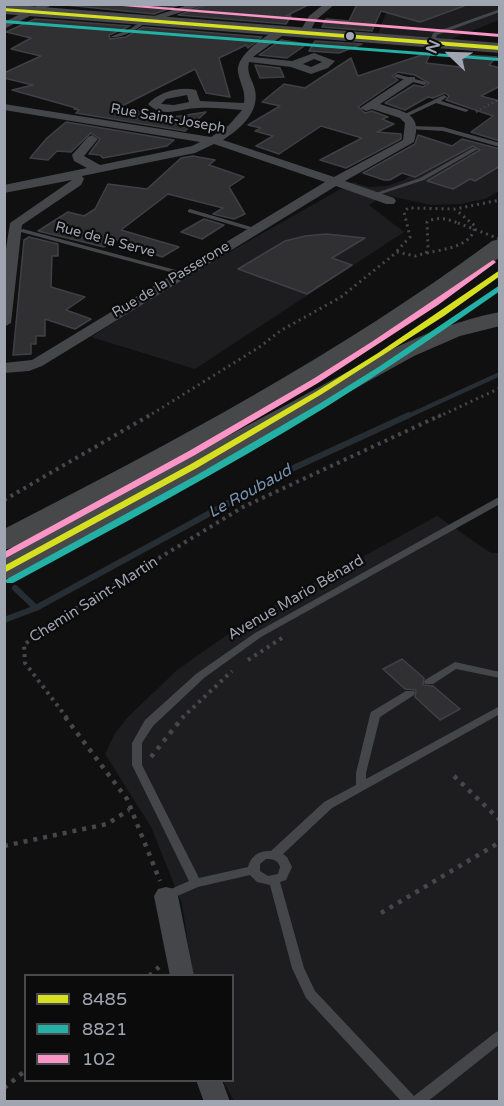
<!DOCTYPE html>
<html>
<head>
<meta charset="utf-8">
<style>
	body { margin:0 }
	#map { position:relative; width:504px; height:1106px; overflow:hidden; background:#101011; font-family:"Varela Round",sans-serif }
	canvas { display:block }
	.frame { position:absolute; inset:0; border:6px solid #a0a5b2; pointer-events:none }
	.legend { position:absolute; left:24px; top:974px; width:210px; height:108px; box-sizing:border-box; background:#0b0b0c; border:2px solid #47494e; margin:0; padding:8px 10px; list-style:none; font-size:18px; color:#a0a5b2 }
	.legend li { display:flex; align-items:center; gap:12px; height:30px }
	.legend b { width:30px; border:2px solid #47494e }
	.north { position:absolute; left:420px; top:24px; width:60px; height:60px; -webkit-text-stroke:4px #0b0b0c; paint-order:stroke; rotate:293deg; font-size:16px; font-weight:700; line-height:24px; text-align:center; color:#a0a5b2 }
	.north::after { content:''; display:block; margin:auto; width:21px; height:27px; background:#a0a5b2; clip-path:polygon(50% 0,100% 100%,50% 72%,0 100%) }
</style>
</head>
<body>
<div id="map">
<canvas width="504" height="1106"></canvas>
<div class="frame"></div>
<ul class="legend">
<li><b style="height:8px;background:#d7df21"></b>8485</li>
<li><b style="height:8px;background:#23b1a5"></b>8821</li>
<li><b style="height:8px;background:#fa95c5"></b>102</li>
</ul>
<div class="north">N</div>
</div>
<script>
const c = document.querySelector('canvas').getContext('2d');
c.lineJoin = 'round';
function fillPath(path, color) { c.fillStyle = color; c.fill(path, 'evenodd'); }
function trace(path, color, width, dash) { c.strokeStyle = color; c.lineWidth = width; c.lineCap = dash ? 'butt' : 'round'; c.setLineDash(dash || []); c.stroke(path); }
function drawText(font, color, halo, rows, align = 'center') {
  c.font = font + ' "Varela Round",sans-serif'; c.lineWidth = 4.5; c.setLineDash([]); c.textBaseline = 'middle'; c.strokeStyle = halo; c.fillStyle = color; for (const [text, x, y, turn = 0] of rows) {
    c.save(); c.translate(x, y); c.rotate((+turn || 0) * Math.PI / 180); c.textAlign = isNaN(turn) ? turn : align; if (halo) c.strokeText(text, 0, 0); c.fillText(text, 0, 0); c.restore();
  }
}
fillPath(new Path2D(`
	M389,5H499V20L451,39L378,34Z
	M469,142L499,151V191L485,199L460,204L431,205L385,195L369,205L404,232L195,369L91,337L187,276L353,182L369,187L386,186L402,181Z
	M437,516L491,553H499V1101H234L223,1081L232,1080V976L193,975L182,904L151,827L105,754L115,733L128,717L177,670L251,618Z`), '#1d1d1f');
trace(new Path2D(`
	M406,417L500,374`), '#262d33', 4.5);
trace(new Path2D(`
	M15,588L36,608
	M4,620L36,608L287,471L409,415`), '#262d33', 6);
const building = new Path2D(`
	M56,4H182L154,14Z
	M209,4H310L286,16H291L286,24L178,15Z
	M357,4H464V6L420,22L381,11L372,31L322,27L326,19L349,21Z
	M35,19L130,26L109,35L110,39L126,37L143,27L262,37L248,48L246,45L219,58L230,97L206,93L195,69L118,108L174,117L206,112L185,131L76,113L79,110L74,109L76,108L12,90L33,85L4,78V73L41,56L11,49L31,38L6,32Z
	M281,40L307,44L287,58L259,55Z
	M315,41L362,44L339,53L309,51Z
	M431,52L426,63L461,67L465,55L497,57L489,65L500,68V86L481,96L500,101V141L471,132L493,116L446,100L449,96L445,93L433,98L428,97L405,110L385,103L414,85L423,87L429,83L415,75L398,72L392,76L398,80L358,107L365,113L372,111L388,117L382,119L394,124L377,132L401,134V139L346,168L320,160L362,138L321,126L279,154L256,146L273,136L255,131L261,128L248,125L280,106L262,102L284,84L305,88L351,58L358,76Z
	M255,65L280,68L284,77L260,78Z
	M66,122L174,140L167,146L103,158L100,155L89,154L100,139L91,133L71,152L57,151L48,160L30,158L47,138Z
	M418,135L452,146L462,139L500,149V166L475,181L470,179L453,189L427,181L480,150L473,146L415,177L402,173L390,180H384L363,173L415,144Z
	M193,156L215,160L209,165L244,177L229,187L245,214L234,219L213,214L223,208L168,194L121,230L179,247L162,257L115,239L104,247L38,231L68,212L84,216L95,209L108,184L147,189L181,158Z
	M204,219L224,225L202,239L181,232Z
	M326,234L365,238L332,258L352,265L307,294L238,269L285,241L305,236Z
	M29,237L58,244V256H52L51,287L85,297L66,310L91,319L75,329L45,319V336H36V344H31V354L13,355L24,240Z
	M402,659L424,678L423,685L433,686L460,709L440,720L415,697L416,690L405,689L383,669Z`);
fillPath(building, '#303033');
trace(building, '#3f4044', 1.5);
trace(new Path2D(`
	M476,112L500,99`), '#46474b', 2, [1.5, 3]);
trace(new Path2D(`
	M397,251L410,237L404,212L408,208L455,209L500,200
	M427,253C444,249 472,247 475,226L456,210
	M147,417L261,346L280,331L341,297L397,252L415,256L426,253L428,248L427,222C438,216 447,219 458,223
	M438,417L500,388`), '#46474b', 3, [2, 4]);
trace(new Path2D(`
	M4,500L150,415
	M248,660L285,636
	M67,718L25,663L24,645L44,628L243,507L441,415
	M182,718L232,671`), '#46474b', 4, [3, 4.5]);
trace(new Path2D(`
	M65,717L127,799L160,881
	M151,757L183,717
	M454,776L500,820
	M4,846L107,824L129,810
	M381,913L500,842
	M149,976L159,967
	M4,1088L26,1070`), '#46474b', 4.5, [4, 6]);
fillPath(new Path2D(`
	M500,9V12L437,35L434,44L429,43L433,33Z
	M145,19L149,20C139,28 123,39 110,37L130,29Z
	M397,74L426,82L427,83L424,85L395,77L394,76Z
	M444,95L447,97L441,101L469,110L466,112L436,103L406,117L401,116Z
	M412,126L443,127L500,143V147L443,131L410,129L409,128Z
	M473,148L478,149L424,180L375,196L370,195L420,178Z
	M190,209L258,229L259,230L256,232L188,212V210Z
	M23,229L183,272L184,273L181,275L21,232V230Z
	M497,498H500V504L261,637L204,678L153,726L142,743V765L199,878L248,867C251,855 260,850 271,851L324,802L356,785V773L370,715L371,712L406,691H414L415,693L414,695L380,717L366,773V779L500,706V714L332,808L283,854L287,857L292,867L286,880L280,882L304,968L315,991L414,1096L496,1032L500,1031V1044L427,1102H402L306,998L292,968L270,885L257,882L250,875L198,887L166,901L162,899L160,896L162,893L189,881L132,765V743L145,720L196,674L255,633ZM266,859C273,859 278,860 280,867L278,874L268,876L260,871V864Z
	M455,662L500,672V678L456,669L433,684H425L424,682L425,680Z`), '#454649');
fillPath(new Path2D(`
	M41,4H54L4,29V22Z
	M191,4H207L147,23L142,20Z
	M324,4H335L316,20L308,35H300L299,33L309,16Z
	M282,28L287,31L286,33L253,57L292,61L314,53L335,61L328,68L311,74L291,67L249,62C246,74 253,80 255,90C260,112 240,129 223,140L334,177L403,140L405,123L400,118L372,109L366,111L360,108L407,77H415V81L380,104C403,112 423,112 414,142L345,181L394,198L396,201L394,204H386L336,186L42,366L29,371L4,373V363L32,360L325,182L214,144L195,153L82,176L84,179L81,185L22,225L11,323L4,327V262L10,223L72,180L4,193V185L87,168L74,161L72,155L88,137L92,135L98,139L84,156L100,165L192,146L200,142L4,110V104L211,137L229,125L242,110C227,109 213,107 198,108C181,108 163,119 148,104C159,92 180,86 196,90L200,101L244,103C246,91 240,84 238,72C235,55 268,33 282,28ZM314,59L322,62L311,67L303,64ZM187,95L189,102L174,105L161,104L166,99Z
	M166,887L174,889L178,896L194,976H170L154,896L158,889Z
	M196,1080H222L230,1102H204Z`), '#454649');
fillPath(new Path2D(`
	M4,4L500,43V53L4,14Z`), '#47484b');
fillPath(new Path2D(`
	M500,239V257C348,372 182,459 14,547L4,550V529C175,441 338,355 492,241Z
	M500,312V326L460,336L414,356L15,577L4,579V557C99,505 193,454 288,404C357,367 422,327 500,312Z`), '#47484a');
trace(new Path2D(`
	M458,223L500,239`), '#46474b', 3, [2, 4]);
fillPath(new Path2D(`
	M4,8L500,46V50L4,11Z
	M500,270V276L444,316L322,394L197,468L4,573V566L191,464L317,391L378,353Z`), '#d7df21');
fillPath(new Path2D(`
	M4,20L499,58L500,61L4,23Z
	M500,285V291C443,331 385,370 326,407C224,470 118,526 13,583H7L5,581L7,579L195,476L319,404L380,366Z`), '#23b1a5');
fillPath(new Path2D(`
	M98,4H124L500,34V37Z
	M493,260L496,262L495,263L438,305L318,383L195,455L4,559V552L189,451L313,379L373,341Z`), '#fa95c5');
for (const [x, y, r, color] of [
	[350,36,5,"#a0a5b2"]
]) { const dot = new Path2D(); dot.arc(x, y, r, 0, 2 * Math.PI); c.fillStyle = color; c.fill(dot); trace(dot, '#0b0b0c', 2); }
drawText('14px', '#a0a5b2', '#0b0b0c', [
	["Rue Saint-Joseph",168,119,10],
	["Rue de la Serve",105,240,15],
	["Rue de la Passerone",171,280,-31]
]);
drawText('15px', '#a0a5b2', '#0b0b0c', [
	["Avenue Mario Bénard",296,598,-30],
	["Chemin Saint-Martin",94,600,-32]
]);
drawText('italic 16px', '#7692af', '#0b0b0c', [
	["Le Roubaud",250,492,-29]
]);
</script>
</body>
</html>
